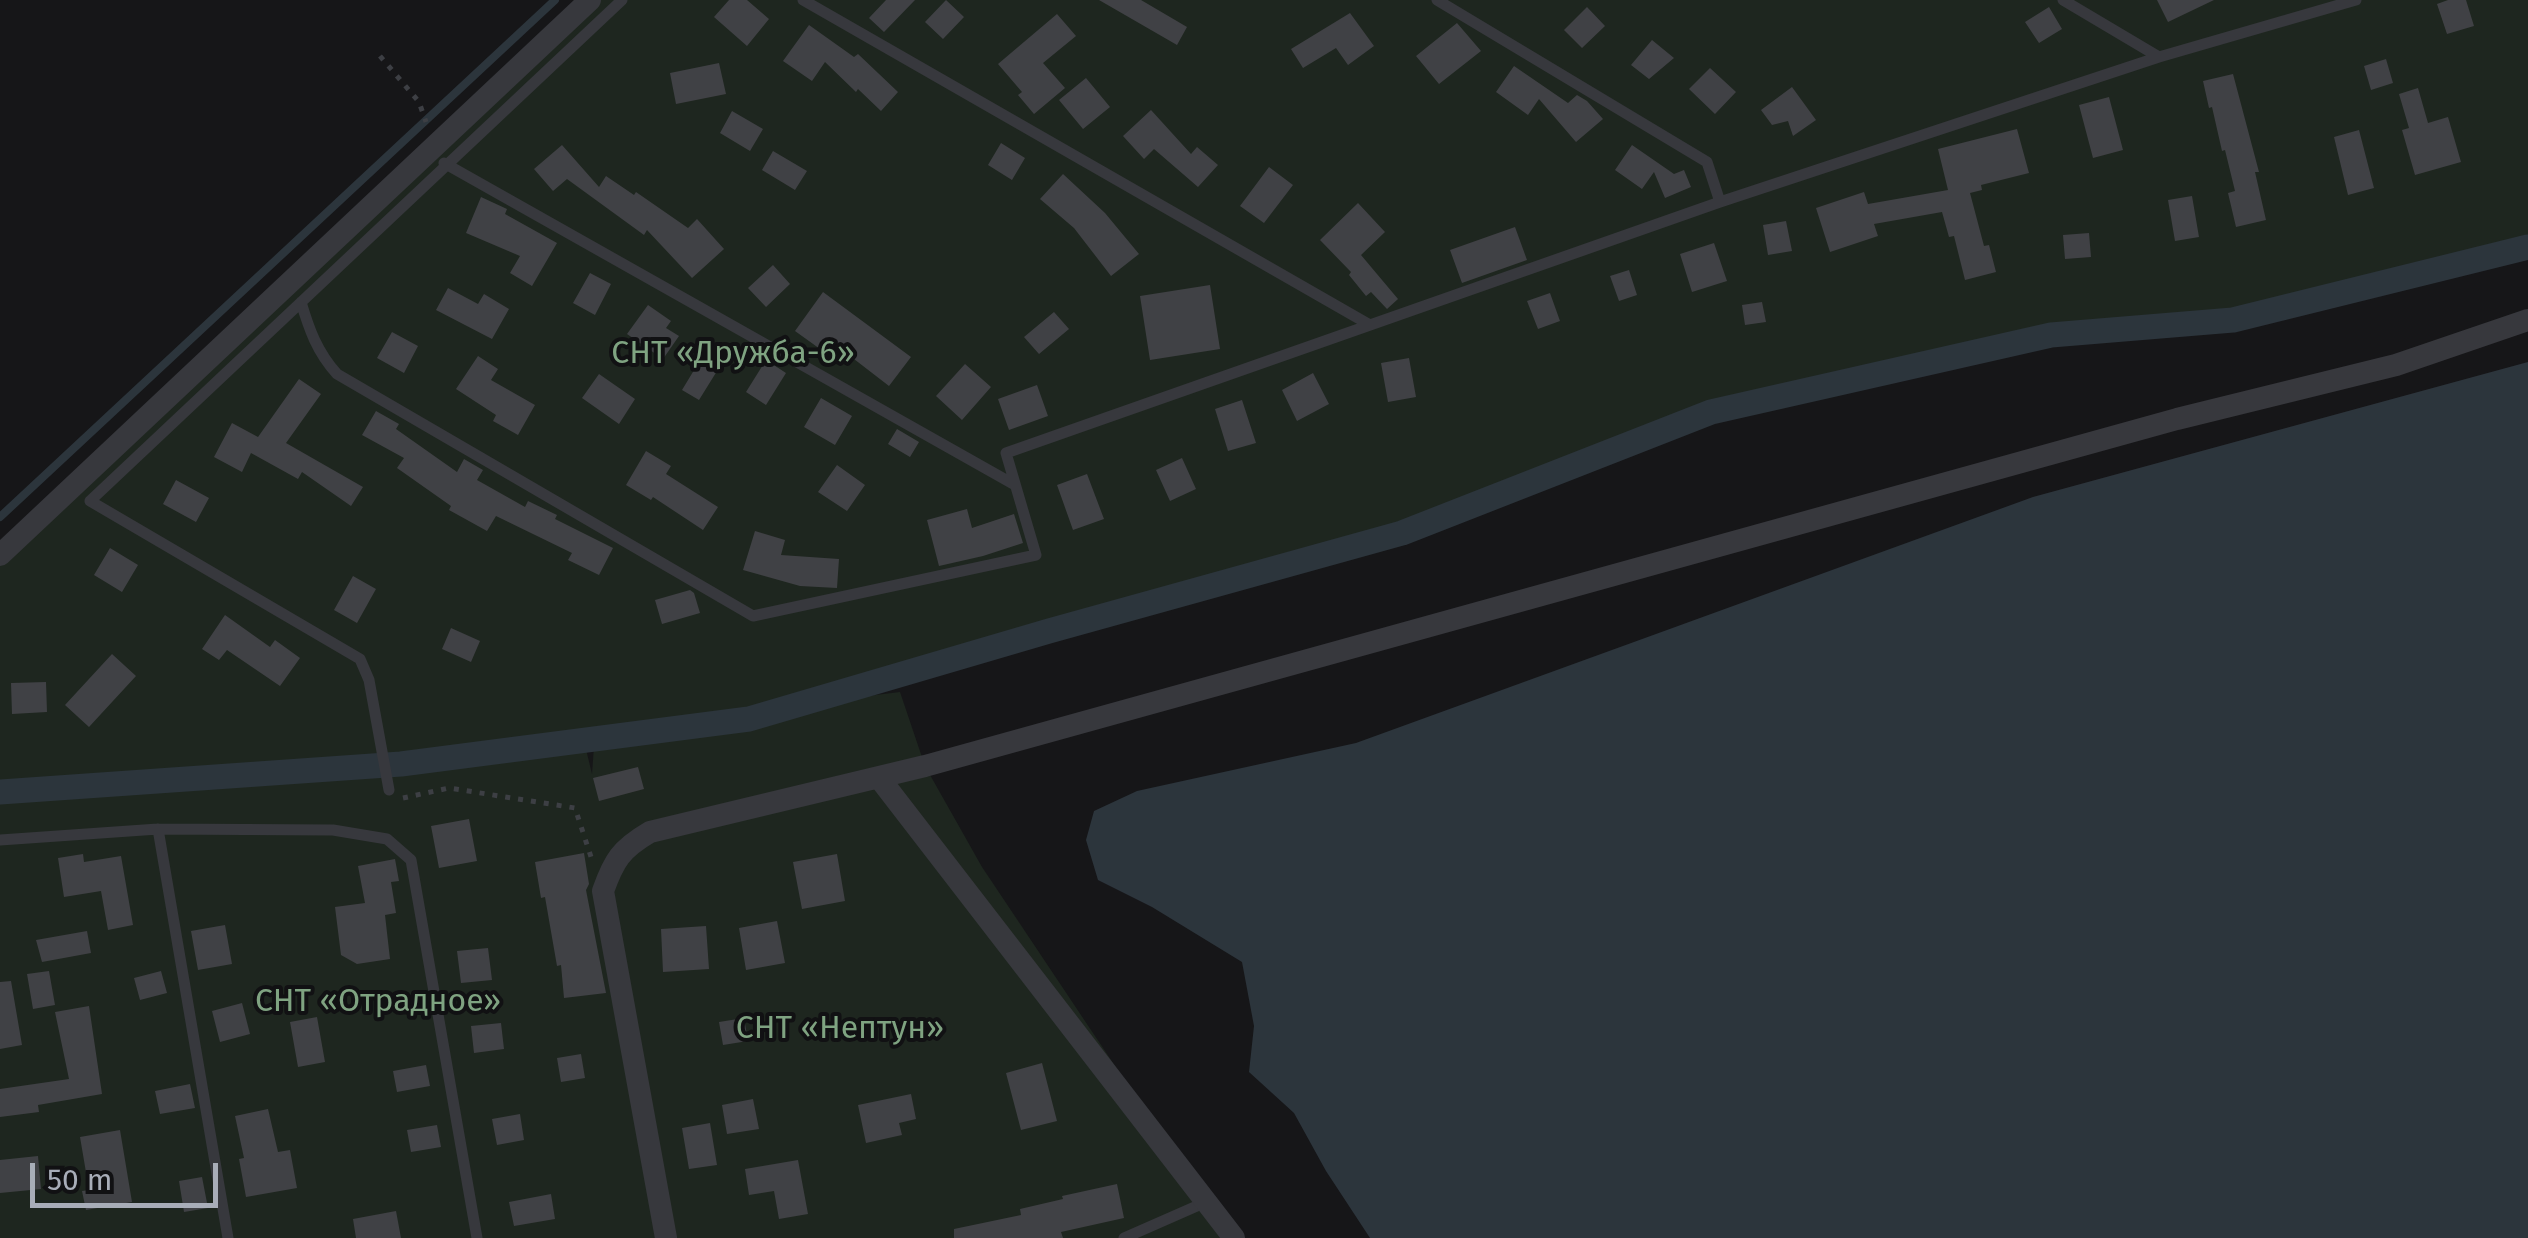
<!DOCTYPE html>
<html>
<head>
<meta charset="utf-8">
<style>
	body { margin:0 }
	#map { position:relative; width:2528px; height:1238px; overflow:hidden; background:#161618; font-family:"Fira Sans",sans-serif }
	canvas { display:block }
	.scale { position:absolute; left:30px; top:1163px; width:188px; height:45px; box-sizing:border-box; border:5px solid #a8adb8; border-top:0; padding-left:12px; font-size:30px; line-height:35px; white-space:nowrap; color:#a8adb8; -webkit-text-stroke:8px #111113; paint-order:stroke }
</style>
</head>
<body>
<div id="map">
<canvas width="2528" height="1238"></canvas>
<div class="scale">50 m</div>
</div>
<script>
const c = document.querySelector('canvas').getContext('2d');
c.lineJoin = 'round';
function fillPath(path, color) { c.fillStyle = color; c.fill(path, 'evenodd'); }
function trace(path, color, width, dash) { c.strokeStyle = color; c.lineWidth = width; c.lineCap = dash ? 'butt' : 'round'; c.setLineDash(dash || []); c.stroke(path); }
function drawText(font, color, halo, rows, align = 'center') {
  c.font = font + ' "Fira Sans",sans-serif'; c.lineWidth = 8; c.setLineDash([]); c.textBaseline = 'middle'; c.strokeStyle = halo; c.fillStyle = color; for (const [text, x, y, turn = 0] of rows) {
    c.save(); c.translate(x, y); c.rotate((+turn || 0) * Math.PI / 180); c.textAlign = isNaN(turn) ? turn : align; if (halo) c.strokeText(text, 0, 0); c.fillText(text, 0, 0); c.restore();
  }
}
fillPath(new Path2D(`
	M590,0H2528V247L2233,320L2051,335L1711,412L1402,533L1049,631L749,719L584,741L592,774L594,746L757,723L851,698L900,692L925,766L982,867L1206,1202L1234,1238H0V555Z`), '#1e261f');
fillPath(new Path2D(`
	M2528,362V1238H1370L1326,1171L1294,1113L1249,1072L1254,1026L1242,962L1152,907L1098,880L1086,840L1094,811L1137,791L1356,743L2033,497Z`), '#2c353c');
trace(new Path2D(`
	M0,517L555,0`), '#2c353c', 8);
trace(new Path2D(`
	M0,792L401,764L749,719L1049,631L1402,533L1711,412L2051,335L2233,320L2528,247`), '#2c353c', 25);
fillPath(new Path2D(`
	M729,0H747L769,19L747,46L714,17Z
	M886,0H915L884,32L869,18Z
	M946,0L964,17L943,39L925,22Z
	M1099,0H1141L1187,27L1177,45Z
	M2157,0H2214L2168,22Z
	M2448,0H2466L2474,26L2447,34L2437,4Z
	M1587,7L1605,26L1582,48L1564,30Z
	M2049,7L2062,29L2039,43L2025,22Z
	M1350,13L1374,46L1348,65L1336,48L1303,68L1291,49Z
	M1057,14L1076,36L1043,63L1065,88L1034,114L1018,95L1022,92L998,64Z
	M1457,23L1481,51L1439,84L1416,56Z
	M809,25L854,57L858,54L898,92L881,111L858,89L856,92L825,62L812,81L783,61Z
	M1652,40L1674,58L1649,79L1631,65Z
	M2386,59L2393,83L2371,90L2364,66Z
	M719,63L726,94L676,104L670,73Z
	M1514,66L1568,103L1577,95L1587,101L1603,119L1576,142L1539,99L1528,115L1496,92Z
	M1710,68L1736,92L1715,114L1689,89Z
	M2233,74L2259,172H2255L2266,220L2236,227L2228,193L2235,191L2225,150L2222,151L2212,107L2209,108L2203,81Z
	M1086,78L1110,107L1083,129L1059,100Z
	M1792,87L1816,120L1793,136L1788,121L1772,125L1761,110Z
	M2418,88L2428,123L2448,117L2461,162L2415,175L2402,130L2409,128L2399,94Z
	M2109,97L2123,150L2093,158L2079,105Z
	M1151,110L1191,154L1197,147L1218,165L1198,187L1154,149L1144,159L1123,136Z
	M732,111L763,129L750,151L720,133Z
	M2017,129L2029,173L1981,185L1982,190L1970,193L1984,246L1989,245L1996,272L1965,280L1954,236L1949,237L1942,212L1874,224L1878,236L1830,252L1816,208L1864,192L1868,204L1948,190L1938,149Z
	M2359,130L2374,188L2348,195L2334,137Z
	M1001,143L1025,158L1012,180L988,165Z
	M562,145L599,187L606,176L634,195L636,192L688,228L697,219L724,249L692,278L647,230L644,235L567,179L553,191L534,169Z
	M1632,145L1674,174L1684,170L1691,187L1665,198L1654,172L1642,189L1615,170Z
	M773,151L807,171L795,190L762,170Z
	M1269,167L1293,185L1264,223L1240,206Z
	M1063,174L1105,213L1139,254L1111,276L1074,228L1040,199Z
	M2192,196L2199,237L2175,241L2168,200Z
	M481,197L507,209L505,214L557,243L532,286L510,273L520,256L466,233Z
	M1358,203L1385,232L1361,255L1398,299L1387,309L1371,292L1366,296L1349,275L1351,272L1320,240Z
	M1786,221L1792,251L1768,255L1763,225Z
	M1515,227L1527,260L1462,283L1450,250Z
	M2089,233L2091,257L2065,259L2063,235Z
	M1714,243L1727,281L1692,292L1680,254Z
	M773,265L790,284L766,307L748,288Z
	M1629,270L1637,295L1619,301L1610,276Z
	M590,273L611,284L595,315L573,303Z
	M1210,285L1220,349L1150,360L1140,296Z
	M448,288L478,304L484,294L509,309L492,339L436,310Z
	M823,292L911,357L889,386L841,349L834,359L795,331Z
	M1550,293L1560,321L1538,329L1527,301Z
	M1762,302L1766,322L1745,325L1742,305Z
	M648,305L671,321L666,328L679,336L663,359L627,334Z
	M1054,312L1069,329L1039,354L1024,337Z
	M392,332L418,346L404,373L377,358Z
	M705,352L722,363L699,400L682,390Z
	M478,356L498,369L491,380L535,405L518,435L493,421L496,415L456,389Z
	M1409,358L1416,397L1388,402L1381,363Z
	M766,360L786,373L766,405L746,392Z
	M965,364L991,387L962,420L936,396Z
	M1313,373L1329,404L1297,421L1282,390Z
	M599,374L635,399L619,424L582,398Z
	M299,379L321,394L286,443L363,487L351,506L302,472L298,479L251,453L242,472L214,457L232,423L258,437Z
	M1037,385L1048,416L1009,430L998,399Z
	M821,398L852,416L835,445L804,427Z
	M1242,400L1256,443L1228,451L1215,409Z
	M376,411L399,424L396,429L457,472L464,459L483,470L477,480L525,507L528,501L557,515L555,519L613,548L599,575L568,560L572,553L496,516L487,531L449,510L451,506L397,468L404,458L362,435Z
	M897,429L919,442L910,457L888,444Z
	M646,451L671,466L666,474L718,507L703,530L653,497L651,500L626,485Z
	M1182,458L1196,489L1170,501L1156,470Z
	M837,465L865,485L847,511L818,492Z
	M1087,474L1104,519L1073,530L1057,485Z
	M176,480L209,498L196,522L163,504Z
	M967,509L972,528L1014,514L1023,543L983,556L939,566L927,520Z
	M755,531L785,540L781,555L839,559L837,588L800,586L743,570Z
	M110,548L138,565L122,592L94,575Z
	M353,576L376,589L357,623L334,610Z
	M690,590L694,593L700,613L662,624L655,600Z
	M225,615L270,647L275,640L300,658L280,686L227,650L219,660L202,649Z
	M451,628L480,641L471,662L442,649Z
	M112,654L136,676L89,727L65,705Z
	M46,682L47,712L12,714L11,683Z
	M638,767L644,789L599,801L593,778Z
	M469,819L477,861L439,868L431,826Z
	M584,853L589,884L586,890L606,993L564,998L561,965L557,966L545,897L541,898L535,862Z
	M83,854L84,862L121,856L133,925L108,930L101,891L64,897L58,858Z
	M837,854L845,901L802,909L793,862Z
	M395,859L399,881L391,882L396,913L385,915L390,959L357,964L341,955L335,907L365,903L358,866Z
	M777,921L785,963L746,970L739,928Z
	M225,925L232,964L198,970L191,931Z
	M706,926L709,969L663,972L661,929Z
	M87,931L91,953L42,962L36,940Z
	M488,948L492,980L461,983L457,951Z
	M49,971L55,1005L33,1009L27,974Z
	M161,971L167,993L140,1000L134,978Z
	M11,981L22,1045L0,1049V982Z
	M242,1003L250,1034L220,1042L212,1011Z
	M89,1006L102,1094L38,1105L39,1112L0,1117V1089L69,1079L55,1012Z
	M317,1017L325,1062L298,1067L290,1022Z
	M744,1018L748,1041L723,1045L719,1022Z
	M501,1023L504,1049L474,1053L471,1026Z
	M581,1054L585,1078L561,1082L557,1058Z
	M1042,1063L1057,1121L1021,1130L1006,1073Z
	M426,1065L430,1086L397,1092L393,1071Z
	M190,1084L195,1108L160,1114L155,1091Z
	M911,1094L916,1119L899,1123L902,1135L866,1143L858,1105Z
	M753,1099L759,1129L727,1134L722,1105Z
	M268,1109L278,1152L290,1150L297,1188L246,1197L239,1159L244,1158L235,1116Z
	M520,1114L524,1140L497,1145L492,1119Z
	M710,1123L717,1165L689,1169L682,1128Z
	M437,1125L441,1147L411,1152L407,1130Z
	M120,1130L132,1202L86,1210L82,1191L89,1190L80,1137Z
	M38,1156L41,1189L0,1193V1160Z
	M798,1160L808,1214L779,1219L774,1191L749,1195L745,1169Z
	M202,1177L208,1208L184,1212L179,1181Z
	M1117,1184L1124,1218L1061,1232L1063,1238H954V1229L1021,1215L1020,1209L1063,1199L1062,1196Z
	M551,1194L555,1219L514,1226L509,1202Z
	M396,1211L401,1238H356L353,1219Z`), '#404145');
trace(new Path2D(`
	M380,56L419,102L426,122
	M403,798L449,788L575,808L592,860`), '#3d3f44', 5, [5, 8]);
trace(new Path2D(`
	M803,0L1370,325
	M1437,0L1707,162L1720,202
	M2063,0L2159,57
	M444,163L1015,485
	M301,302C309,329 317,352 337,374L753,616L1036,555L1006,453L1720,202L2159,57L2356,0
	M389,790L369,680L360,659L90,501L622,0
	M158,829L228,1238
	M0,840L158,829L333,830L387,839L411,860L477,1238
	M1124,1238L1206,1202`), '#37383d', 11);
trace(new Path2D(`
	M0,555L590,0
	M880,779L1234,1238
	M666,1238L603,891C614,860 621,849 650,832L925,766L2177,419L2396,365L2528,320`), '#37383d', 22);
drawText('32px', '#7fa381', '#111113', [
	["СНТ «Дружба-6»",733,354],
	["СНТ «Отрадное»",378,1002],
	["СНТ «Нептун»",840,1029]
]);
</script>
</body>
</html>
